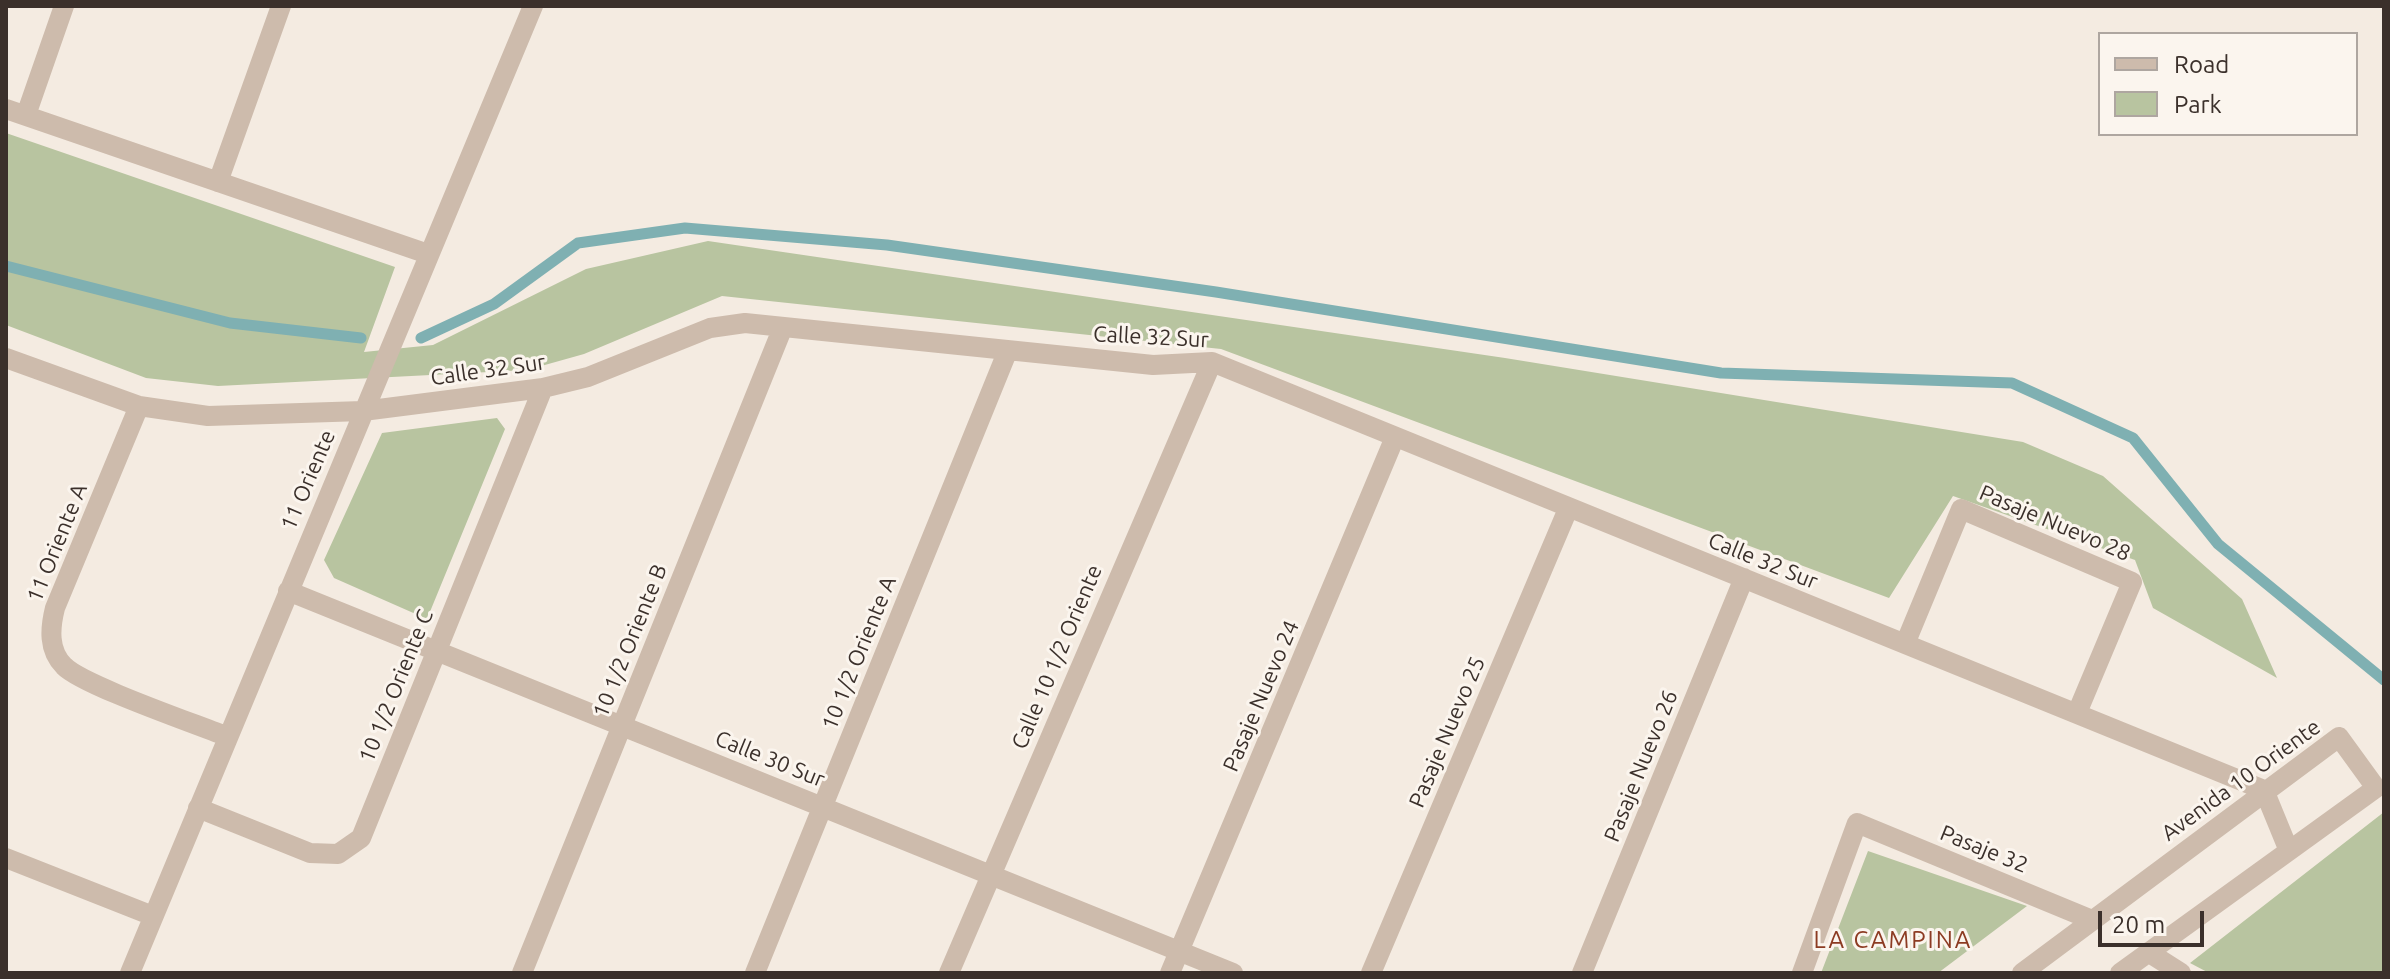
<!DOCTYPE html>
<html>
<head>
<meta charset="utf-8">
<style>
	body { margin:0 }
	#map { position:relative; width:2390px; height:979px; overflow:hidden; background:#f4ebe1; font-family:Ubuntu,sans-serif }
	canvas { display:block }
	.frame { position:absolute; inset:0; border:8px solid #3b302b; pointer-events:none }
	.legend { position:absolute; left:2098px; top:32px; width:260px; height:104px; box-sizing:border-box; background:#fbf5ee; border:2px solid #aea6a0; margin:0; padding:10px 14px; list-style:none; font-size:24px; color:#3b302b }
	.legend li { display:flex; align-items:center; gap:16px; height:40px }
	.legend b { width:40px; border:2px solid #aea6a0 }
	.scale { position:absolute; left:2098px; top:911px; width:106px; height:36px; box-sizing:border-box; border:4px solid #3b302b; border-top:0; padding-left:10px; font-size:24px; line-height:28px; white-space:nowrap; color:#3b302b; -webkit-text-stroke:6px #fbf5ee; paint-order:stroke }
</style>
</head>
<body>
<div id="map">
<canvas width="2390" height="979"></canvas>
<div class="frame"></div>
<ul class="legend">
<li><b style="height:10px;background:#cdbbac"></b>Road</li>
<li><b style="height:22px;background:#b8c4a0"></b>Park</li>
</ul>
<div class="scale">20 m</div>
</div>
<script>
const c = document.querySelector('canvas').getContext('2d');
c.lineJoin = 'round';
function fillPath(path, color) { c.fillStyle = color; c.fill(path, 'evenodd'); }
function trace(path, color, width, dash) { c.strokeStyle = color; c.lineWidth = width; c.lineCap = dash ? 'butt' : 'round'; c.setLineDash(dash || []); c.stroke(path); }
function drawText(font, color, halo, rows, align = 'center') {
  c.font = font + ' Ubuntu,sans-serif'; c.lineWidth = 6; c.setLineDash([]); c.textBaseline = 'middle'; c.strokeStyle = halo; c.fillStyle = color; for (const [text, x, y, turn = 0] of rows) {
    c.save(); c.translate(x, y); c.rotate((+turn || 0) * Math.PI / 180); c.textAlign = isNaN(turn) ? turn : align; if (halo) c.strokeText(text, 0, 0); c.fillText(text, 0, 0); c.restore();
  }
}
fillPath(new Path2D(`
	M6,133L395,267L364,352L433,345L586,269L708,241L1505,358L2023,442L2103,476L2242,599L2277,678L2153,608L2135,560L1953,496L1889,598L1221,349L722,296L584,354L527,370L218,386L146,378L6,325Z
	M497,418L505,429L427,619L334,578L324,560L382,433Z
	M2384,812V973H2209L2190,963Z
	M1868,851L2027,906L1938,973H1821Z`), '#b8c4a0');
trace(new Path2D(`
	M6,266L230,323L361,338
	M421,338L494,304L578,243L685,228L887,245L1216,292L1721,373L2012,383L2133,438L2218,544L2384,680`), '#7fb0b2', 11);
trace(new Path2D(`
	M6,109L428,254
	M26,115L64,6
	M218,182L281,6
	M6,358L139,406L208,416L363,411L543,388L588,377L710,328L745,323L1153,365L1212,362L2264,790L2289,851
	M139,406L55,608C50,628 48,650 64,666C82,685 196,724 228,737
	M288,591L1233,973
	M1905,644L1961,509L2132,582L2077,713
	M198,808L310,853L338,854L361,838L543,388
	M6,858L153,916
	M2148,952L2181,973
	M130,973L533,6
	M522,973L783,327
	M755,973L1008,350
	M949,973L1212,362
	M1170,973L1395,437
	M1371,973L1568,509
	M1582,973L1744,578
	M1802,973L1857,823L2092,920
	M2022,973L2339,737L2376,788L2120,973`), '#cdbbac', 20);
drawText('22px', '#3b302b', '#fbf5ee', [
	["Calle 32 Sur",1151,337,3],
	["Calle 32 Sur",488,370,-8],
	["11 Oriente",308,480,-67],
	["Pasaje Nuevo 28",2055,523,23],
	["11 Oriente A",57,543,-68],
	["Calle 32 Sur",1763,561,22],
	["10 1/2 Oriente B",630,641,-68],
	["10 1/2 Oriente A",859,653,-68],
	["Calle 10 1/2 Oriente",1057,657,-67],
	["10 1/2 Oriente C",396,686,-68],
	["Pasaje Nuevo 24",1261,696,-67],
	["Pasaje Nuevo 25",1447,732,-67],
	["Calle 30 Sur",770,759,22],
	["Pasaje Nuevo 26",1641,766,-68],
	["Avenida 10 Oriente",2241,780,-36],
	["Pasaje 32",1984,849,22]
]);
c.letterSpacing = '2px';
drawText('24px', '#8c3b22', '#fbf5ee', [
	["LA CAMPINA",1893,940]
]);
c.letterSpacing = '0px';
</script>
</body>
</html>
